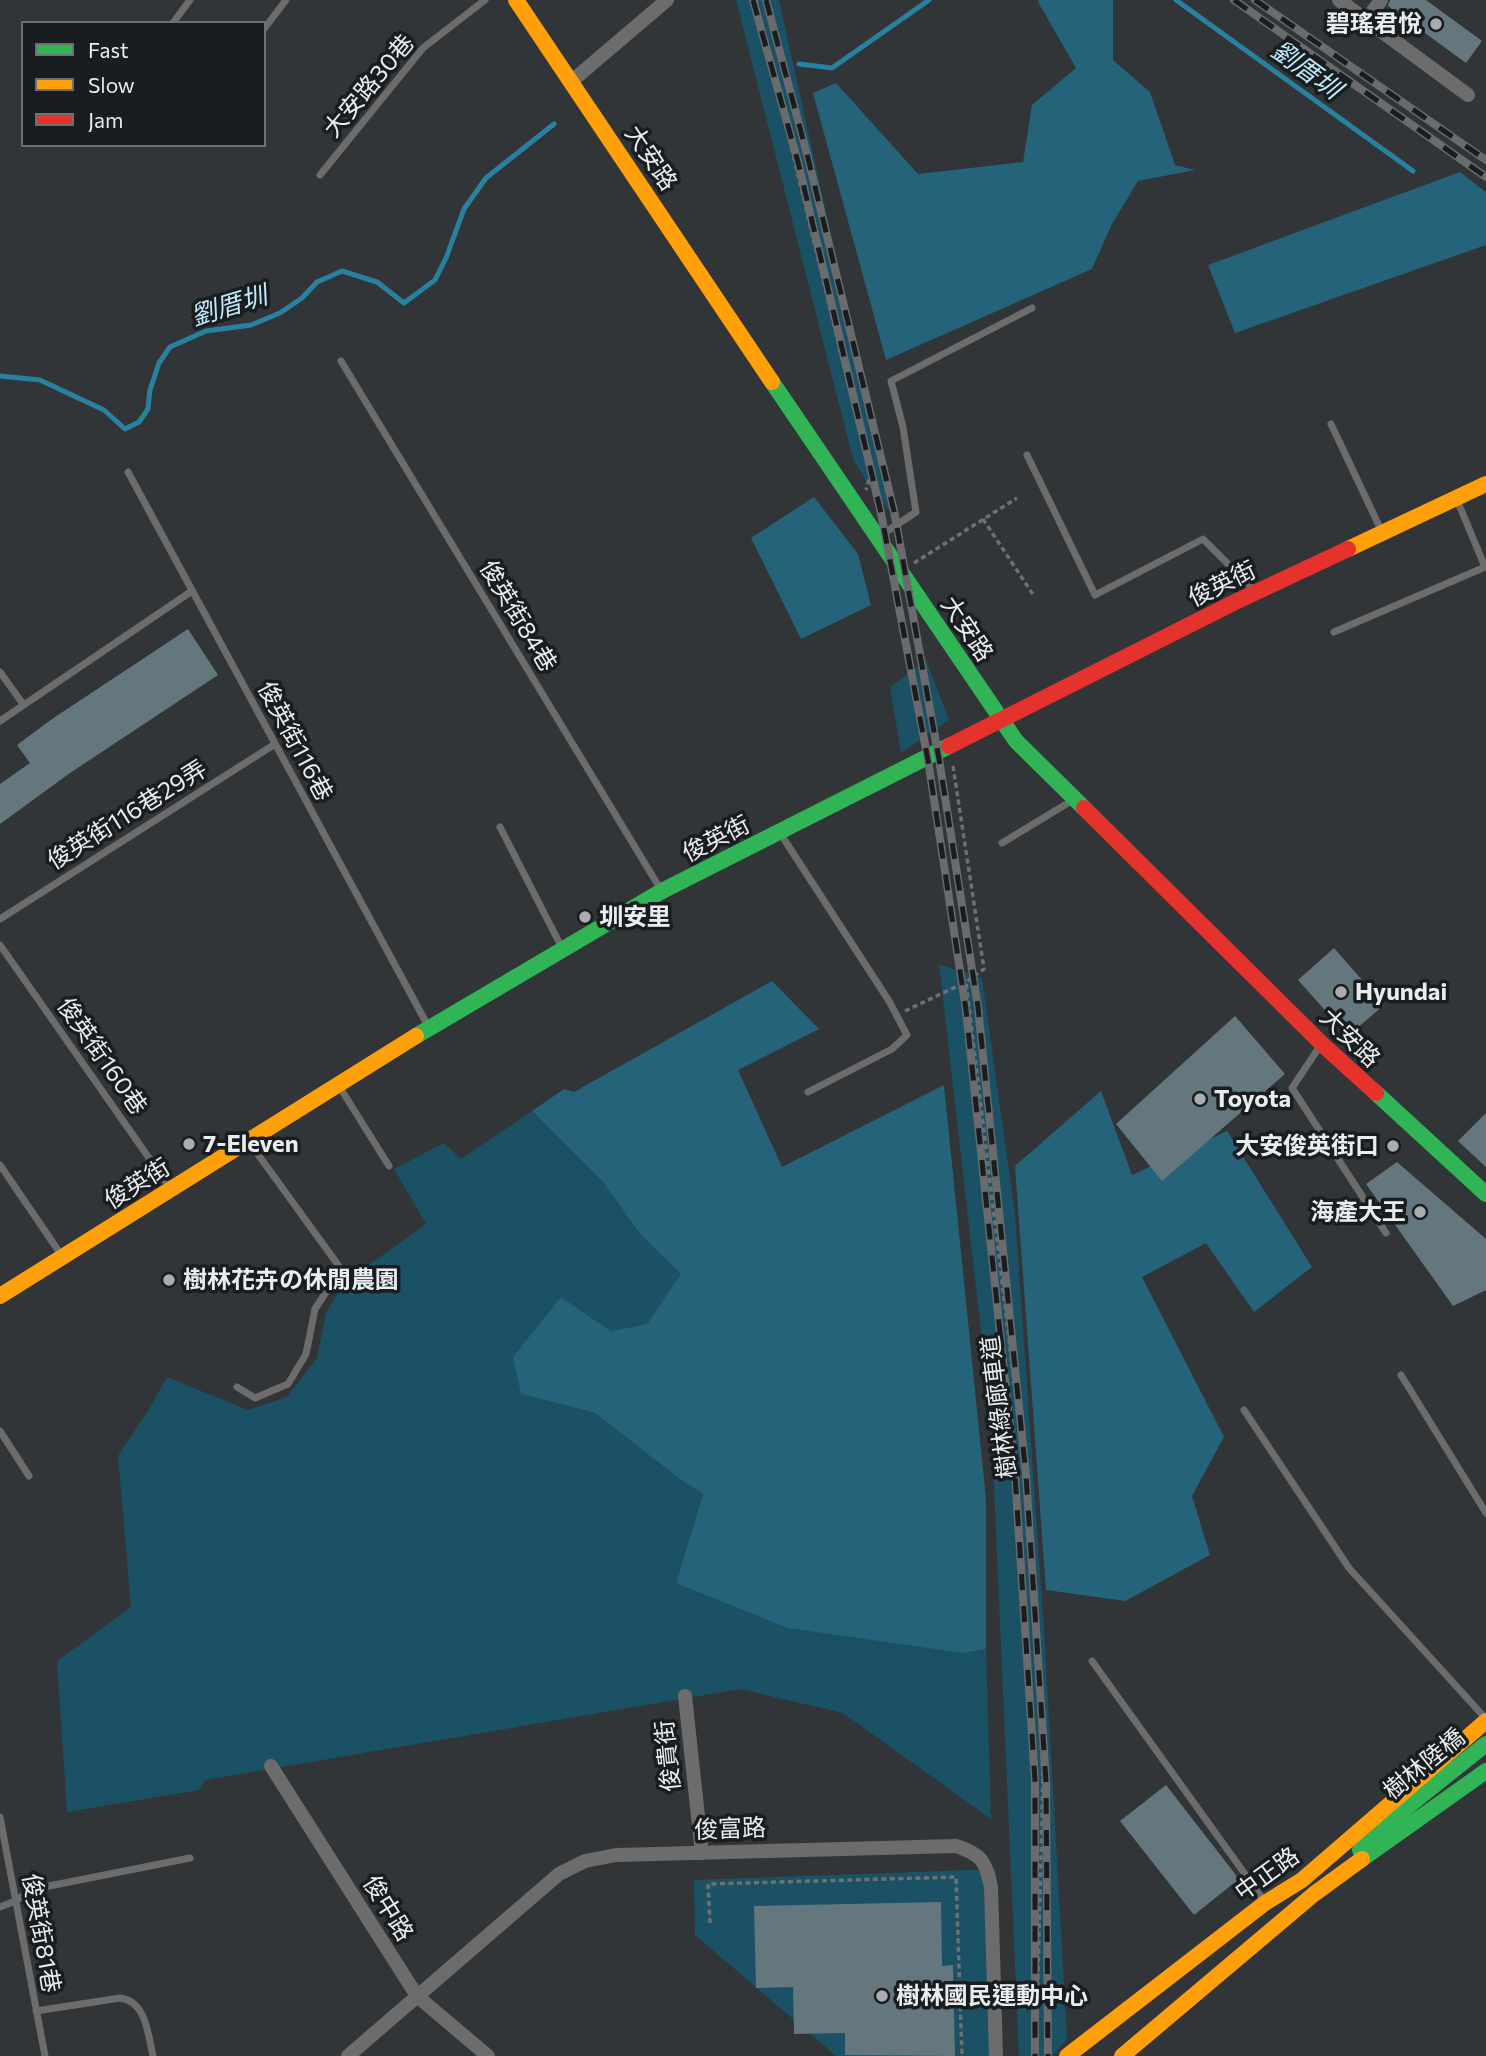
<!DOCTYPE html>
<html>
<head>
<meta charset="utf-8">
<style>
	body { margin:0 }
	#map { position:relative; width:1486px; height:2056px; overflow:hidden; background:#313537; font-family:Commissioner,sans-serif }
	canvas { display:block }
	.legend { position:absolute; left:21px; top:21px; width:245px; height:126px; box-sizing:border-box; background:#1a1d1f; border:2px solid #6d7072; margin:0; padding:9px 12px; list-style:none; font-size:21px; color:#e9edef }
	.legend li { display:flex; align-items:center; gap:14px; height:35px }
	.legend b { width:35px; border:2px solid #6d7072 }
</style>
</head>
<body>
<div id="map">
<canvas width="1486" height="2056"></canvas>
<ul class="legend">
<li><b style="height:9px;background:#30b455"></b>Fast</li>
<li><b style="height:9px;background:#ff9f0a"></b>Slow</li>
<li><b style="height:9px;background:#e5322d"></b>Jam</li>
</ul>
</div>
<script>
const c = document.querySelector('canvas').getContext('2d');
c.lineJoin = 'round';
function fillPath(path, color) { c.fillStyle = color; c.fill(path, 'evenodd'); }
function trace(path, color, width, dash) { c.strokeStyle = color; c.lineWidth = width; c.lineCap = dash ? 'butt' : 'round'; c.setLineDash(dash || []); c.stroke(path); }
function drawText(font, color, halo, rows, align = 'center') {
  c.font = font + ' Commissioner,"Noto Sans TC","Noto Sans JP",sans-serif'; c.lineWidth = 7; c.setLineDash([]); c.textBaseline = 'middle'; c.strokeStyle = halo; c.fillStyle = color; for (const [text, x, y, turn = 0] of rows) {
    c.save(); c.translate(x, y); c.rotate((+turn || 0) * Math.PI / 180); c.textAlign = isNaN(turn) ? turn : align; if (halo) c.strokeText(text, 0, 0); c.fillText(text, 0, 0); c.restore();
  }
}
fillPath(new Path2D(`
	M736,0H779L893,515L875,495L853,459Z
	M926,660L949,720L901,753L890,687Z
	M939,964L982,978L1015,1214L1044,1629L1067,2039L1052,2056H1019L991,1419Z
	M532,1111L603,1182L640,1234L682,1274L647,1324L611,1331L561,1297L521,1394L595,1413L681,1480L703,1494L676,1583L963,1653L986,1649L991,1819L843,1713L740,1689L205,1780L199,1790L67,1812L57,1661L131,1607L118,1456L149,1409L167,1377L248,1410L287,1397L317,1358L326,1313L345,1282L426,1224L394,1169L444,1143L461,1159Z
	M996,1869L1000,2056H836L695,1935L694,1880Z`), '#1a5164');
fillPath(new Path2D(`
	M1039,0H1113V60L1150,92L1175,165L1195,170L1138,181L1112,224L1092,269L886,360L813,93L836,83L918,174L1023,162L1032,105L1076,68L1038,2Z
	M1460,172L1486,192V245L1235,333L1208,265Z
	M814,497L858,554L871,605L801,639L751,538Z
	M772,981L819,1029L738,1070L782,1167L944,1085L986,1499V1649L963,1653L788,1628L676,1583L703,1494L681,1480L595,1413L521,1394L513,1357L561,1297L611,1331L647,1324L681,1274L640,1234L603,1182L532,1111L564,1089L574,1092Z
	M1101,1091L1132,1175L1227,1131L1312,1267L1254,1312L1206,1243L1142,1277L1224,1437L1192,1496L1210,1555L1125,1601L1046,1590L1015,1166Z`), '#246379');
trace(new Path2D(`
	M1176,0L1413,171
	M799,64L832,68L929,0
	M0,376L40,380L104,410L125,429L139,422L148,409L150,390L159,363L170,347L206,331L251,325L280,313L302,298L317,282L342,271L377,282L404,303L435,280L446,258L464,209L486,178L554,124`), '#2981a0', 5);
fillPath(new Path2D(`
	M1390,0H1426L1482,41L1466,63L1388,6Z
	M188,629L218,675L70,773L0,824V784L30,763L17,745L52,719Z
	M1334,948L1384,1005L1348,1036L1298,980Z
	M1235,1016L1285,1074L1162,1181L1116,1124Z
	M1486,1113V1167L1458,1141Z
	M1397,1162L1486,1239V1290L1453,1306L1366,1184Z
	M1166,1785L1239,1879L1194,1915L1120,1821Z
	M941,1902L942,1966L953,1965L955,2056L845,2055V2033L794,2034L793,1987L756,1988L754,1906Z`), '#64777e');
trace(new Path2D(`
	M756,0L870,475L866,490
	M983,519L1034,596
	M914,563L1017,498
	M953,766L984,969L966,982L1028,1498L1043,1777L1036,2056
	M905,1011L966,982
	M710,1923L708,1884L956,1877L962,2056
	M954,2002L962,2001`), '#6f7071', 3.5, [5, 3.5]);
trace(new Path2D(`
	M173,23L190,0
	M264,29L286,0
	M320,175L423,48L485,0
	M341,361L661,890
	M1331,424L1382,532
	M1027,455L1095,595L1203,539L1254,590
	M128,472L428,1026
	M877,538L916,512L903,427L891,381L1032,308
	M1334,632L1485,567L1457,500
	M0,672L23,704
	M0,721L192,591
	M500,827L562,948
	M780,833L889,1001L907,1035L892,1049L808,1092
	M1002,843L1073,800
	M0,919L275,744
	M0,945L170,1188
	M1320,1046L1292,1088L1386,1233
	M339,1086L389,1166
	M0,1165L62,1256
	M1401,1375L1486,1513
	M237,1387L255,1398L288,1384L306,1354L315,1309L341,1269L249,1142
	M1244,1410L1349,1568L1486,1719
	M0,1431L29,1476
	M1092,1661L1265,1902
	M0,1817L45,2056
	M0,1907L15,1901L34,1889L190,1858
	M36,2011L120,1998C146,2001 148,2034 153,2056`), '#6d6c6d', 7);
trace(new Path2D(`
	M1339,0L1468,95
	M1367,19L1381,0
	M572,81L667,0
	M685,1696L702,1853
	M271,1766L417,1996L488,2056
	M348,2056L559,1874L585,1861L616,1855L956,1846C981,1854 986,1861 991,1887L996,2056`), '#6d6c6d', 14);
trace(new Path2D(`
	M772,382L1016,741L1084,808
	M416,1036L662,891L949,746
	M1376,1093L1486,1194
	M1360,1850L1391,1820L1486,1744
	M1362,1859L1486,1771`), '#30b455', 16);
trace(new Path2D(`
	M516,0L772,382
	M1348,549L1486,484
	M0,1296L416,1036
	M1067,2056L1265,1903L1302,1880L1486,1721
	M1122,2056L1314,1894L1362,1859`), '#ff9f0a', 16);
trace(new Path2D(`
	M949,746L1235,602L1348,549
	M1084,808L1322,1044L1376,1093`), '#e5322d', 16);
const rail = new Path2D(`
	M753,0L798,162L881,513L928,760L966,1010L1015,1475L1035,1781V2056
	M766,0L808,158L894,511L939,759L978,1007L1026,1475L1046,1782L1048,2056
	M1234,0L1486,177
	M1255,0L1486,160`);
trace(rail, '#6a6b6d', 8);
trace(rail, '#1a1d1f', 5, [16]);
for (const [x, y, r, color] of [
	[1436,24,7,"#a9adaf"],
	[585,917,7,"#a9adaf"],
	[1341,992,7,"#a9adaf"],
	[1200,1099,7,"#a9adaf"],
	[189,1144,7,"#a9adaf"],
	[1393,1146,7,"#a9adaf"],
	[1420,1212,7,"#a9adaf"],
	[169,1280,7,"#a9adaf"],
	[882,1996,7,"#a9adaf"]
]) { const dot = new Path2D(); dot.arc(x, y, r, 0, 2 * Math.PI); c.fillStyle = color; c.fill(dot); trace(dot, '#1a1d1f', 2.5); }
drawText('bold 24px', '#e9edef', '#1a1d1f', [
	["碧瑤君悅",1422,24,"right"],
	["圳安里",599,917],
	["Hyundai",1355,992],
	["Toyota",1214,1099],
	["7-Eleven",203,1144],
	["大安俊英街口",1379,1146,"right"],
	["海產大王",1406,1212,"right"],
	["樹林花卉の休閒農園",183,1280],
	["樹林國民運動中心",896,1996]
], 'left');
drawText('24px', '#e9edef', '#1a1d1f', [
	["大安路30巷",369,86,-50],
	["大安路",651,158,56],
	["俊英街",1222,584,-26],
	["俊英街84巷",518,616,59],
	["大安路",967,629,56],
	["俊英街116巷",295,741,62],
	["俊英街116巷29弄",127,815,-32],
	["俊英街",716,839,-27],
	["大安路",1350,1038,44],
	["俊英街160巷",102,1056,55],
	["俊英街",137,1184,-32],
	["樹林綠廊車道",999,1407,-97],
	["俊貴街",668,1756,-96],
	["樹林陸橋",1424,1764,-39],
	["俊富路",730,1829,-2],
	["中正路",1267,1874,-36],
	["俊中路",388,1908,58],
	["俊英街81巷",41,1933,80]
]);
drawText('italic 26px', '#beeafc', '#1a1d1f', [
	["劉厝圳",1306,70,36],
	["劉厝圳",229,306,-17]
]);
</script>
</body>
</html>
